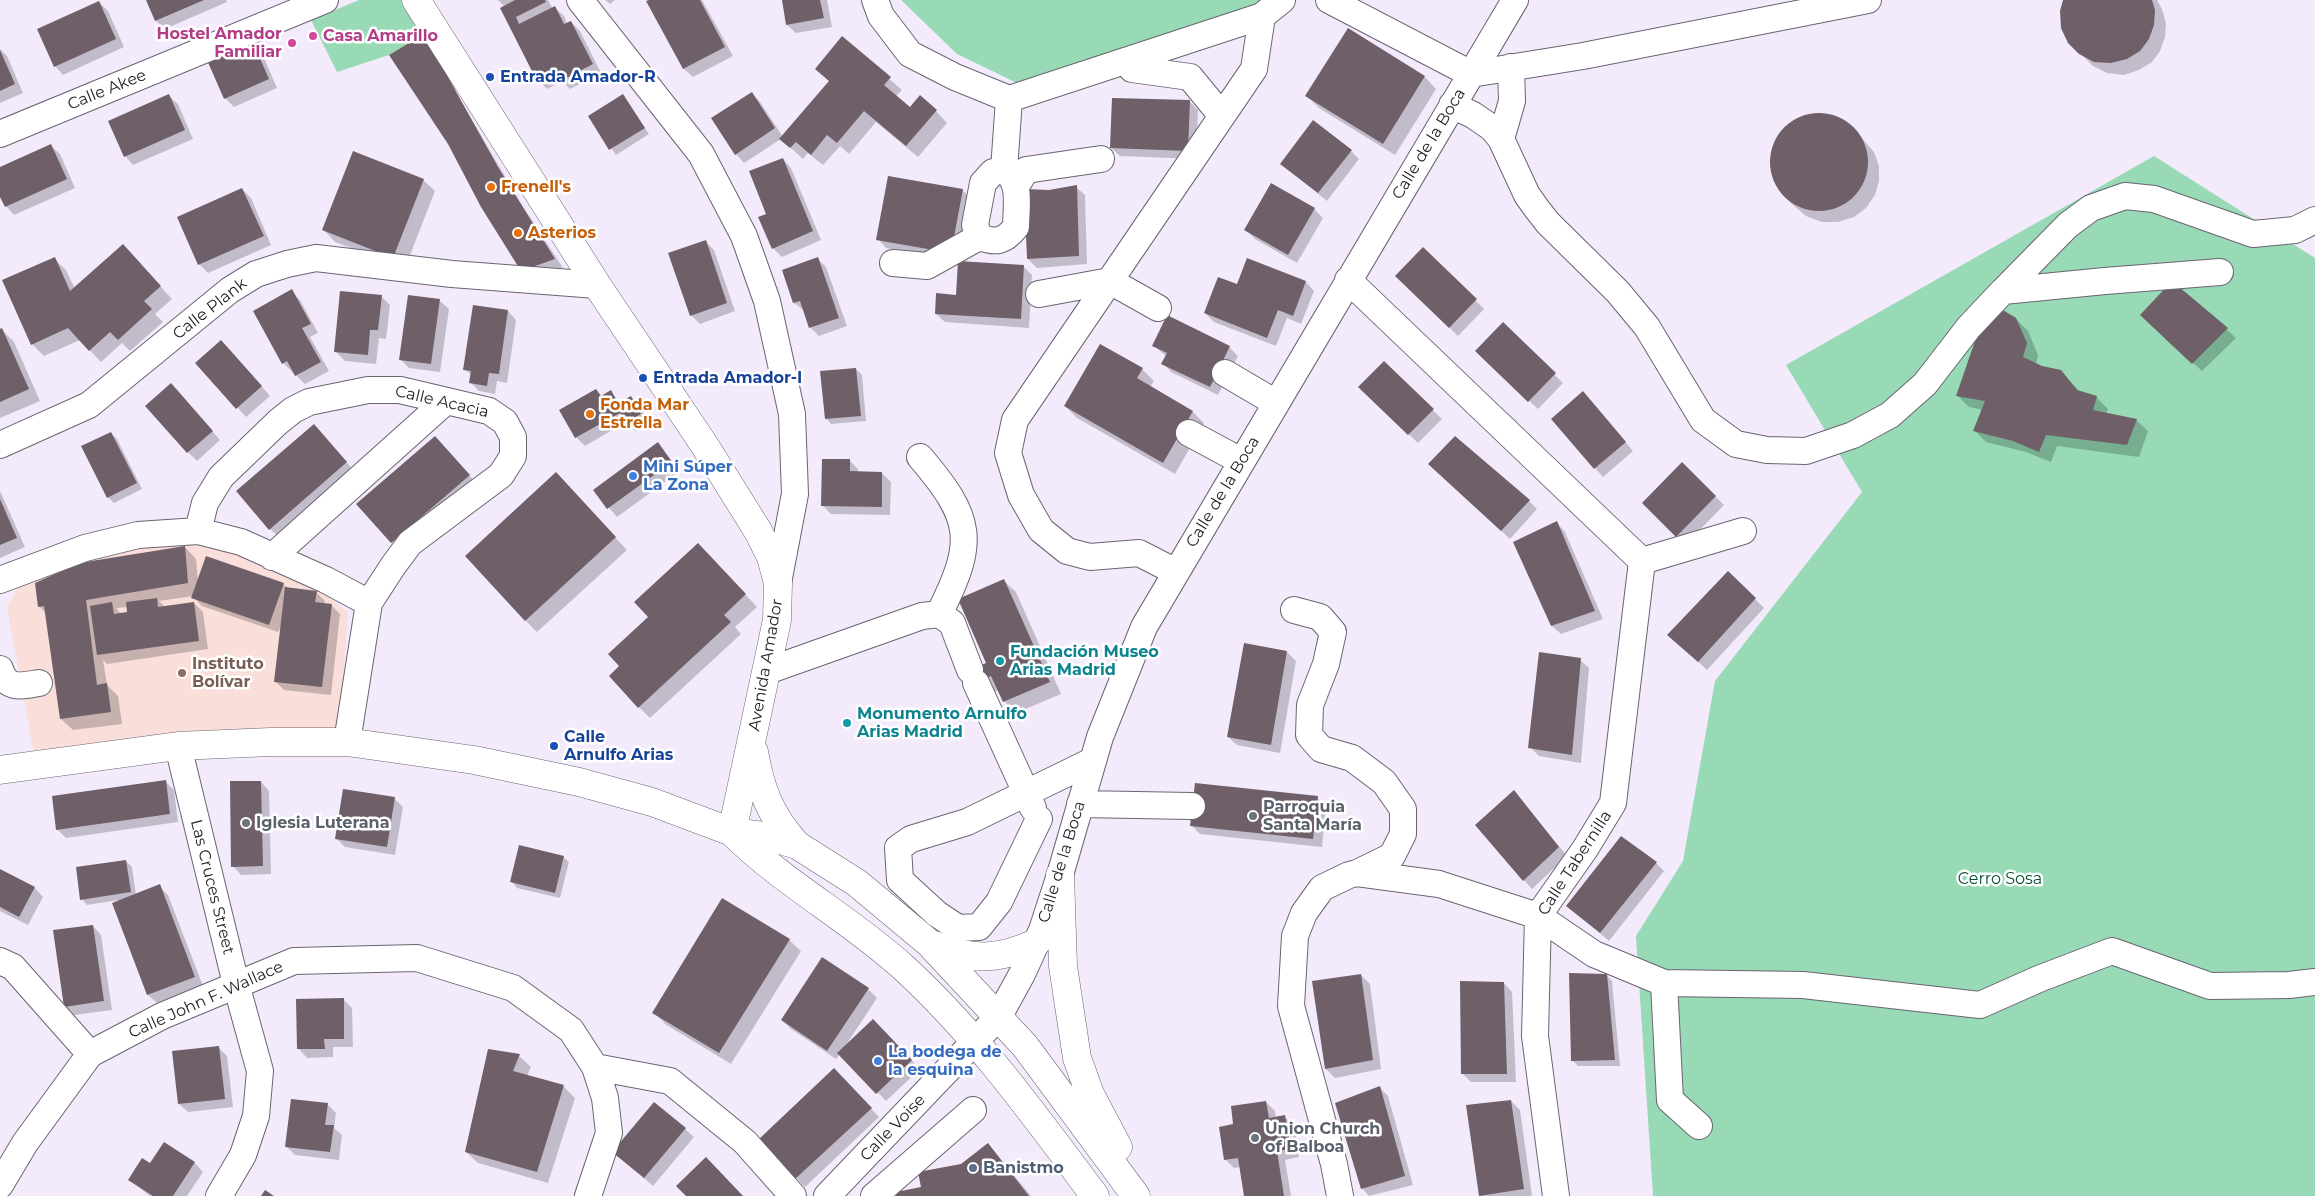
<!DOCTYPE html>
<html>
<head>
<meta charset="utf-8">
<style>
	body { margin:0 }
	canvas { display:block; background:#f3ebfc }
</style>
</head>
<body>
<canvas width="2315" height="1196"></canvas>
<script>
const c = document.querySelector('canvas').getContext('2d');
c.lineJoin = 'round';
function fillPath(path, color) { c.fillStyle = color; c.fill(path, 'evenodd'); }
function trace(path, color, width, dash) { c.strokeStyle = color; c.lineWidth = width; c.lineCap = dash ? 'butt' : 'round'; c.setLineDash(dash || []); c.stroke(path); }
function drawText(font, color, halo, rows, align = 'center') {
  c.font = font + ' Montserrat,sans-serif'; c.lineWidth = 5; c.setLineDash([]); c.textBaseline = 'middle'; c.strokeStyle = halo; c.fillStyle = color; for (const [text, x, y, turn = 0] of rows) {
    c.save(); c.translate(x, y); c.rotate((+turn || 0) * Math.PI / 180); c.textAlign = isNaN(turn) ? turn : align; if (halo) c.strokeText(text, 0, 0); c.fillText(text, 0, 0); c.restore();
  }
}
fillPath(new Path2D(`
	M193,539L232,549L327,595L348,613L339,737L34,754L7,607L24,577L93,552Z`), '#f9deda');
fillPath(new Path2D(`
	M359,0H405L424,34L389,55L337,72L311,20Z
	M901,0H1274L1019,84L957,54Z
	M2154,156L2315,258V1196H1653L1636,936L1683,861L1715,681L1862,492L1786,365Z`), '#97dab5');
fillPath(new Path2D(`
	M147,0H226L227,2L165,29L156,21Z
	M498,0H548L553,9L555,8L564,16L567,24L571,22L580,31L601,73L570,89L562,81L547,89L538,80L505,7Z
	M605,0H615L610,4Z
	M652,0H702L733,56L693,77L684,69L648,2Z
	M783,0H827L832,27L796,33L787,25Z
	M2064,0H2157L2162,9L2166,23L2165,37L2160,51L2152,62L2139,70L2124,75L2107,73L2093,66L2069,42Z
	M99,2L108,11L124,47L63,75L55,66Z
	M1348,30L1425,77L1436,89L1395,155L1319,108L1307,96Z
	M842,38L902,90L896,96L910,109L936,111L947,123L918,157L876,122L849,154L840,146L823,165L808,153L803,159L781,139L744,163L736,154L752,94L760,102L783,137L830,82L816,69Z
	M252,42L261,51L277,88L234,107L225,98Z
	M430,42L463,105L520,202L563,268L531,279Z
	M0,49L7,56L23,93L0,103Z
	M169,96L178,104L193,139L133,165L125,156Z
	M623,96L649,134L616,155L590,117Z
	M1189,101L1198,110L1196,159L1120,156L1111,148Z
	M1825,114L1840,119L1852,127L1874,152L1879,166V181L1875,195L1866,208L1854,217L1838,222H1822L1806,216L1793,205L1781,192L1773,177L1770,161L1774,145L1783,130L1796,120L1810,115Z
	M51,146L60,154L75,188L14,215L6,206L0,194V168Z
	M1351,151L1359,159L1327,201L1281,164Z
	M783,159L791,168L821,240L782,257L773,248L768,215Z
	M889,177L963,191L972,199L959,261L886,248L878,239Z
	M423,180L435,191L405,268L335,242L324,230Z
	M1076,187L1085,195L1087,264L1037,268L1028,259Z
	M242,189L251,198L271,245L208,273L199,264Z
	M1314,209L1323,218L1297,263L1255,239L1246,230Z
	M705,241L714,250L735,311L700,324L691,315Z
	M123,245L172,299L155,314L163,322L130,351L122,343L101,362L80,340L44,356L32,344L54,259L66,270L75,289Z
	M1423,249L1484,309L1458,336L1397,276Z
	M817,258L826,267L847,326L819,336L810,327L805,311L794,303Z
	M1247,259L1306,282L1314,291L1301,324L1287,318L1276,346L1214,322L1205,313L1237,286Z
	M1024,267L1032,275L1029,328L945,322L936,314L957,296Z
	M2173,282L2236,338L2202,371L2151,324Z
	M291,291L300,300L318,333L310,337L329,371L305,384L283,363Z
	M381,296L390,305L386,339L379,338L376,364L345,361L336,352Z
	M409,296L440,301L449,309L440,372L409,368L400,359Z
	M508,311L516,320L507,383L497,381L495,394L479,391L471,383L472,376L465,369Z
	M2016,319L2028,331L2038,355L2036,365L2061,371L2080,392L2096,397L2108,409L2106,414L2136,420L2148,431L2139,457L2057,446L2051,462L2026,452L1986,442L1974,430L1983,410L1969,407L1958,396Z
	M1503,324L1563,383L1538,409L1477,351Z
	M2,330L14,342L40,401L0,418V331Z
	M1100,345L1142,369L1154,381L1150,387L1193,412L1204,423L1175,474L1077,418L1065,406Z
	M1153,345L1229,347L1238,356L1218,395L1171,372L1163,363L1166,356Z
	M230,350L270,396L246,417L197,363Z
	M1384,363L1442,419L1418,443L1360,387Z
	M856,369L862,375L866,421L831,424L826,418Z
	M596,390L602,397L610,392L621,403L631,397L640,406L649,423L635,431L626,422L585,446L576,437L561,410Z
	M180,394L220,440L197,461L188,452Z
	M1591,402L1633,451L1603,477L1595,468Z
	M111,433L117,439L142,489L114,503L108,497Z
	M322,434L355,472L279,537L270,529Z
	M435,437L477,484L401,551L392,542Z
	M658,444L680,471L617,517L594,490Z
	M849,460L858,469V473H882L891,482L890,515L831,514L822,505Z
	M1682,464L1724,505L1686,544L1643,503Z
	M1439,473L1529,501L1537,509L1510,539Z
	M567,486L627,550L537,632L525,620Z
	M0,491L25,547L0,558Z
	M1557,523L1565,532L1603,619L1561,634L1552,626Z
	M185,547L196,559L198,581L283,584L289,589L316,592L325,601L324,604L331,605L340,614L331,695L284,690L275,681L282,625L278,632L202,606L193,596L159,601L165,607L194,603L203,612L208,649L107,664L103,660L107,685L118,696L122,724L73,730L61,719L46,613L39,606ZM128,607V613L121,614L116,608Z
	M710,556L757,607L735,627L741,634L650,718L639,707L621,666L650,617Z
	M1728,572L1764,608L1707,670L1678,643Z
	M1004,581L1016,592L1061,694L1016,713L1004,701L999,690L979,698Z
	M1245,644L1287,652L1296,661L1280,753L1237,745L1228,737Z
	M1580,660L1589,668L1581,763L1539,756L1530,747Z
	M165,781L174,790L178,822L66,838L57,829Z
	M261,782L269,791L271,874L241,875L233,866Z
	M394,798L403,807L395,855L345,847L336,838Z
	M1317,798L1326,806L1322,847L1200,834L1191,825Z
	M1522,801L1567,856L1532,889L1524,880Z
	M563,857L569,862L560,898L517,888L512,882Z
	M126,861L132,867L136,895L159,886L168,895L203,986L157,1003L148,995L113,903L119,900L87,905L82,899Z
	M1656,863L1664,871L1609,941L1568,906Z
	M0,870L35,888L43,897L28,925L0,911Z
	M93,926L101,935L112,1010L74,1015L65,1007Z
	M789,940L801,951L731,1064L665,1024L654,1012Z
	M823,959L868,989L877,998L846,1045L873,1021L920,1069L886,1101L840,1054L836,1059L791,1029L782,1020Z
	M1361,975L1370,984L1381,1069L1335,1078L1326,1069L1313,983Z
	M1606,975L1612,981L1620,1066H1578L1572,1060Z
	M1504,983L1512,992L1516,1082H1471L1462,1073Z
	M343,999L352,1008L353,1047H333V1057L307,1058L299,1049Z
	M218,1047L227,1056L233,1107L188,1112L179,1104Z
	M519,1056L531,1067L527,1076L563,1086L575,1098L548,1183L478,1163L466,1152Z
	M834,1070L879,1117L805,1187L760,1140Z
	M1380,1088L1388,1096L1413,1185L1369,1196L1362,1188Z
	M1511,1101L1520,1110L1532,1196H1480Z
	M1266,1102L1275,1111L1276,1118L1285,1117L1294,1126L1299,1157L1285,1160L1291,1196H1245L1240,1167L1234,1168L1225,1159L1235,1125Z
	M327,1104L336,1113L334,1128L342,1135L339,1160L295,1155L286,1146Z
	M685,1129L694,1137L653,1186L614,1152Z
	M164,1144L195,1163L203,1172L187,1196H150L130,1180L150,1165Z
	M988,1144L1031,1196H898L922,1188L961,1165Z`), '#0003');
fillPath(new Path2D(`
	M146,0H204L155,21Z
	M515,0H545L546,2L516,17L519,24L555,6L564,24L571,21L593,64L561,81L555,72L537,81L500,8Z
	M649,0H700L725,47L683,69L646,1Z
	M782,0H820L824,18L786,25Z
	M2063,0H2152L2155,10L2154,25L2149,39L2140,51L2127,59L2111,63L2094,62L2079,54L2068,43L2061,28L2060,11Z
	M99,1L116,39L54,67L37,29Z
	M1348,28L1425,76L1383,144L1305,96Z
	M424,34L498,167L555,259L521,271L481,207L448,144L389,55Z
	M842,36L891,77L884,85L910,107L920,95L937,110L906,146L864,111L837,143L827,135L811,155L796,142L790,148L779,139L829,81L815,69Z
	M252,40L269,79L224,99L207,60Z
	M0,50L15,84L0,91Z
	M752,92L775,128L735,155L711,118Z
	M169,94L185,130L124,157L108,121Z
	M623,94L645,128L609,150L588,116Z
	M1112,98L1190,100L1188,151L1110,148Z
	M1770 162a49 49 0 1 1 98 0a49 49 0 1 1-98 0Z
	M1313,120L1352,150L1318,193L1280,164Z
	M51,144L67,179L5,207L0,197V167Z
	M353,151L424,179L393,258L322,230Z
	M783,158L813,231L772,249L758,217L766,214L749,171Z
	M888,176L963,189L951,253L876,240Z
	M1271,183L1315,208L1288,255L1244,230Z
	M1077,185L1079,256L1027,259L1024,189L1049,190Z
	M242,188L264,236L198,265L177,217Z
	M706,240L727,303L690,316L668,253Z
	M123,244L161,286L144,301L152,309L118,340L110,332L89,351L68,328L31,345L2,280L55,257L70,291Z
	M1423,247L1477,299L1449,328L1395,276Z
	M818,257L839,318L809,328L800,301L793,303L782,270Z
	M1247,258L1306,281L1293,316L1278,310L1267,338L1204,313L1218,277L1237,284Z
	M958,261L1024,265L1021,319L935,314L936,293L956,295Z
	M2172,281L2228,328L2192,364L2140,315Z
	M292,289L311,324L302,328L321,362L295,376L287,361L282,364L253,311Z
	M340,291L382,295L378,330H370L368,355L334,352Z
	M408,295L440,299L431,364L399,360Z
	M1993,304L2016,318L2027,343L2023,357L2042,366L2061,370L2077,390L2097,396L2093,410L2137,419L2127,445L2046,435L2039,452L2013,441L1973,431L1985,401L1956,396L1984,315Z
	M473,305L508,310L499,374L489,373L487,386L469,383L471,371L463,370Z
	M1167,315L1230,346L1210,387L1161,364L1167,353L1152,346Z
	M1503,322L1556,373L1528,402L1475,351Z
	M2,328L29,389L0,402V329Z
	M221,340L262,386L236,409L195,363Z
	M1100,344L1143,368L1137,378L1193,411L1163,463L1064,406Z
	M1384,361L1434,409L1408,435L1358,387Z
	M856,368L861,416L825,419L820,371Z
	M171,383L213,431L187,453L145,406Z
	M596,389L601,396L611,390L618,403L631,396L641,414L625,423L620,413L575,438L559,410Z
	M1583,391L1626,442L1594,469L1551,419Z
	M314,424L347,462L269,530L236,491Z
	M111,432L137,483L107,498L81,446Z
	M435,436L470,475L391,543L356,504Z
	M1455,436L1530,500L1501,531L1428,464Z
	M658,442L672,462L607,509L593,490Z
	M822,459H850V471L882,472V507L821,506Z
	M1682,462L1716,496L1676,537L1642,503Z
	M556,472L616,537L525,621L465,556Z
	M0,499L17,538L0,545Z
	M1557,521L1595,611L1551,626L1513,542Z
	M698,543L746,594L724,615L731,622L638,708L609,676L619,666L608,654L648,617L634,602Z
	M185,546L188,583L86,600L97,685L107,683L111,712L60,719L44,606L38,607L35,583L79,563Z
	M206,556L284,583L269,625L191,598Z
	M1728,571L1756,598L1698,662L1667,635Z
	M1004,579L1050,682L1003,702L991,676L966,687L961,674L986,663L958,599Z
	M285,587L317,591L315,602L332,604L322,687L274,682Z
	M157,598L158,607L194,602L199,641L97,655L90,606L112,602L114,614L127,612L126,602Z
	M1244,643L1287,651L1271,745L1227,737Z
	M1539,652L1581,658L1572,755L1528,748Z
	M166,780L170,814L56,830L52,796Z
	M230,781H261L263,866L231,867Z
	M1195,783L1318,796L1313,839L1190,826Z
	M343,789L395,797L387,847L335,839Z
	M1514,790L1559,847L1523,881L1475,825Z
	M1621,836L1657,862L1600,933L1566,906Z
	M519,845L564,856L555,893L510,882Z
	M126,860L131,892L80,900L76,867Z
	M0,869L35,887L19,917L0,907Z
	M160,884L195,977L147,995L112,903Z
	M722,898L790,939L719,1053L652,1013Z
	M93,925L104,1001L64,1007L53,930Z
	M822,957L869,988L827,1051L781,1020Z
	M1569,973L1607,974L1615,1060L1571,1061Z
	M1361,974L1373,1060L1325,1069L1312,981Z
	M1460,981L1504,982L1507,1074H1461Z
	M344,998V1039H324L325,1049H297L296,999Z
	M873,1019L912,1060L876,1094L837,1053Z
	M219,1046L225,1099L178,1104L172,1051Z
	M488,1049L520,1054L513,1071L564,1085L537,1172L465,1152Z
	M834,1068L872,1108L795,1179L758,1140Z
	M1380,1086L1405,1176L1361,1189L1335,1103Z
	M291,1099L328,1103L325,1125H334L330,1152L285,1147Z
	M1511,1100L1524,1189L1479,1196L1466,1105Z
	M1266,1101L1269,1118L1285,1115L1291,1149L1277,1151L1284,1196H1244L1238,1158L1224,1160L1219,1127L1233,1124L1231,1106Z
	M654,1102L686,1128L644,1178L612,1152Z
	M164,1142L195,1162L173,1196H153L128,1180L142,1158L150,1163Z
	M988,1143L1029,1196H896V1192L921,1187L918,1172L961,1164Z
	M706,1157L743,1196H686L676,1186Z
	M265,1190L274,1196H261Z`), '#6e5f68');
const minor = new Path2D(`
	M580,0L701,154L744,236L767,301L792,414L795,494L778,583
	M875,0L881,16L910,54L955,77L1009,99
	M1329,0L1471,74L1583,56L1868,0
	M1132,69L1190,77L1222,116
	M1009,99L1262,16L1282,0
	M1452,105L1473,115L1492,128L1501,139L1527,195L1537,209L1548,223L1618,292L1647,327L1703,420L1736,444L1767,450L1806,451L1853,435L1890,415L1925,384L1969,327L2003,291L2105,281L2220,272
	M0,134L325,0
	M1501,139L1512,101L1511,67
	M1004,170C1022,182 1016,207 1016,227C1004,242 996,243 979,237L975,225L983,183L993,172L1004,170L1009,99
	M1016,186L1026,170L1101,159
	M893,263L927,266L979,237
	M1348,280L1642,561L1743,531
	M2003,291L2068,225L2091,208L2125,196L2154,199L2253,234L2295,230L2315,220
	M1039,294L1110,281L1158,308
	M1225,373L1276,403
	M1189,433L1241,461
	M0,445L89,405L230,290L256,274L287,264L316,258L452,274L597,285
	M920,457C973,519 976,541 939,614
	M198,531L205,503L221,477L278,422L293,410L309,402L368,390H400L489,411L505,422L513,437V456L501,475L410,543L393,566L369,603L347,742
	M272,557L446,401
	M1176,572L1139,553L1090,557L1067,551L1041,530L1021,495L1008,453L1015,420L1254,69L1262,16
	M0,580L85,548L138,535L198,531L241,542L326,580L369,603
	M1294,610L1320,617L1333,632L1326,664L1310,705L1309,735L1321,749L1352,758L1384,782L1403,809V834L1392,856L1357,873
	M0,669C7,690 20,686 39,683
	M767,671L922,616L939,614L952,623L970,670
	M976,683L1033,808
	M178,746L236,984L260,1071L256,1116L243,1155L219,1196
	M1080,804L1192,806
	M1039,819L999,902L979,927L958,928L937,914L900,880L898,848L911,839L967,822L1092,761
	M0,961L13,967L90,1054
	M1664,983L1670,1100L1699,1126
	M595,1067L670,1081L745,1142L793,1196
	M0,1185L25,1143L90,1054L162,1016L294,961L417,958L513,988L571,1030L595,1067L605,1098L609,1133L588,1196
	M827,1196L999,1016L1022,974L1042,930L1060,875L1100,737L1144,627L1515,0
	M874,1196L973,1110
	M1340,1196L1334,1164L1291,1006L1295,936L1304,913L1322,888L1349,875L1357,873L1439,884L1538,916L1594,954L1664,983L1803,985L1980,1005L2041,978L2112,951L2210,986L2289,985L2315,982
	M1556,1196L1535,1036L1538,916L1585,849L1613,803L1642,561`);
const major = new Path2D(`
	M416,0L597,285L705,446L758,531L771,557L778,583L777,620L732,832
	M754,752C761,791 770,815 797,845
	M0,770L178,746L271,742H347L474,760L579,782L652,802L732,832L771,837L797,845L857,883L929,943L1025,1046L1136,1196
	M732,832C784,884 849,918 904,968C977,1035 1035,1116 1095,1196
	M1060,875L1063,966L1077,1058L1090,1094L1118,1147
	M934,945C972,961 999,960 1036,943`);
trace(minor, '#6a6472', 28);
trace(major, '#6a6472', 29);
trace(minor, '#fff', 26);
trace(major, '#fff', 28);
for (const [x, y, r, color] of [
	[313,36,5,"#d1479c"],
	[292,43,5,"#d1479c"],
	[490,77,5,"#1a4fb4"],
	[491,187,5,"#e8710a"],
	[518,233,5,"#e8710a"],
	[643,378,5,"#1a4fb4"],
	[590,414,5,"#e8710a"],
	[633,476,5,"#3f7fe0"],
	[1000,661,5,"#0f9aa8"],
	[182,673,5,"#8d6e63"],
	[847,723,5,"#0f9aa8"],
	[554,746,5,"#1a4fb4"],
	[1253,816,5,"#6b7280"],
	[246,823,5,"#6b7280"],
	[878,1061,5,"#3f7fe0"],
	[1255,1138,5,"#6b7280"],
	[973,1168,5,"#5c6f8a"]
]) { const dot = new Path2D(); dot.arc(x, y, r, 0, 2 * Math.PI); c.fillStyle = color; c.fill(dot); trace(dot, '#fff', 2); }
drawText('bold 16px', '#b23c85', '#fff', [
	["Hostel Amador",282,34],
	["Familiar",282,52],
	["Casa Amarillo",323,36,"left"]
], 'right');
drawText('bold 16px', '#164399', '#fff', [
	["Entrada Amador-R",500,77],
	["Entrada Amador-I",653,378],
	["Calle",564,737],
	["Arnulfo Arias",564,755]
], 'left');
drawText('16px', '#242127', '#fff', [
	["Calle Akee",107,90,-22],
	["Calle de la Boca",1429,144,-59],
	["Calle Plank",210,309,-38],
	["Calle Acacia",442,402,13],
	["Calle de la Boca",1223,492,-59],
	["Avenida Amador",766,665,-80],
	["Calle de la Boca",1062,862,-73],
	["Calle Tabernilla",1575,863,-57],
	["Las Cruces Street",212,887,76],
	["Calle John F. Wallace",206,1000,-24],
	["Calle Voise",893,1128,-46]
]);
drawText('bold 16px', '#c56008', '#fff', [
	["Frenell's",501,187],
	["Asterios",528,233],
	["Fonda Mar",600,405],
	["Estrella",600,423]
], 'left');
drawText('bold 16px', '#366cbe', '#fff', [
	["Mini Súper",643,467],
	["La Zona",643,485],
	["La bodega de",888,1052],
	["la esquina",888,1070]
], 'left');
drawText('bold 16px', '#0d838f', '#fff', [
	["Fundación Museo",1010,652],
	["Arias Madrid",1010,670],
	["Monumento Arnulfo",857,714],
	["Arias Madrid",857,732]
], 'left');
drawText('bold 16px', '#785e54', '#fff', [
	["Instituto",192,664],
	["Bolívar",192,682]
], 'left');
drawText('bold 16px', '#5b616d', '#fff', [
	["Parroquia",1263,807],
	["Santa María",1263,825],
	["Iglesia Luterana",256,823],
	["Union Church",1265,1129],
	["of Balboa",1265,1147]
], 'left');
drawText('16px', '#075033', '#fff', [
	["Cerro Sosa",2000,879]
]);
drawText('bold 16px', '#4e5e75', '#fff', [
	["Banistmo",983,1168]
], 'left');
</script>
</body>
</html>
